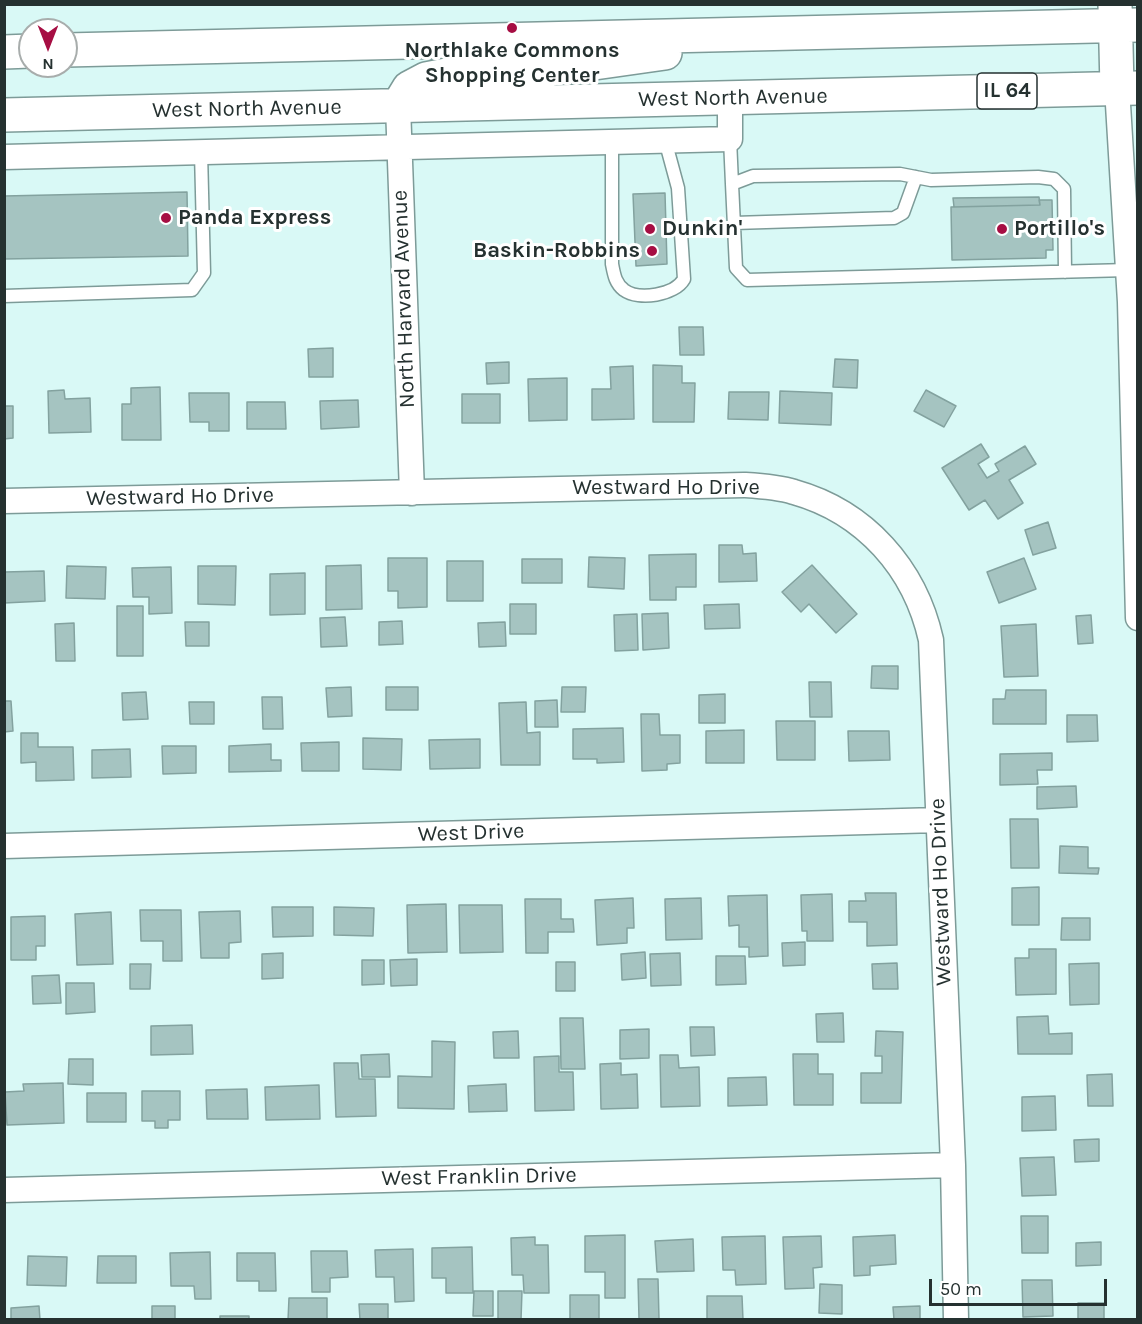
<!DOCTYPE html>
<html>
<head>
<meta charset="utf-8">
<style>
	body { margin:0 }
	#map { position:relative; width:1142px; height:1324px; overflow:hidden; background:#d9f9f6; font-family:Karla,sans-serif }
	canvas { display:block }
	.frame { position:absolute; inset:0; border:6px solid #253130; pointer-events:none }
	.north { position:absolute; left:18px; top:18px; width:60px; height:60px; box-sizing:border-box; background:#fff; border:2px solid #a8adac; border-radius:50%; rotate:180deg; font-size:16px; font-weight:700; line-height:24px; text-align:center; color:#253130 }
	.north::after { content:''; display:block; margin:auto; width:21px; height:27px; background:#a60e43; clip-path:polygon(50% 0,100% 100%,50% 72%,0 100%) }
	.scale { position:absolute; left:929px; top:1279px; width:178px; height:27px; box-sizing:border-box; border:3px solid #253130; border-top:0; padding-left:8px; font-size:18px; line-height:21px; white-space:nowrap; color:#253130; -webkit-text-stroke:4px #fff; paint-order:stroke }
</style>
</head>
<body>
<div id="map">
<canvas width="1142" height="1324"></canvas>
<div class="frame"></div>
<div class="north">N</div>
<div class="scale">50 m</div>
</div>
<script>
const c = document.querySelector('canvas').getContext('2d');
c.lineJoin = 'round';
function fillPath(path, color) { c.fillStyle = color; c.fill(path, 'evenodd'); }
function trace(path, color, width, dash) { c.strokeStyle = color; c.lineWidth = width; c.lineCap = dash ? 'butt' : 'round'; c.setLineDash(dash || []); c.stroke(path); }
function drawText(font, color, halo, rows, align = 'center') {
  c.font = font + ' Karla,sans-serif'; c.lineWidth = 6; c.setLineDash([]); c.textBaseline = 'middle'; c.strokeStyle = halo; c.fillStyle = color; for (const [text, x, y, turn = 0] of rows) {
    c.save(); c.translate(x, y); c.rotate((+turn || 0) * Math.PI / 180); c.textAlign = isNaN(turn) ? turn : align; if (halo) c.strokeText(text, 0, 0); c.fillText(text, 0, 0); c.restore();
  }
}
const building = new Path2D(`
	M187,192L188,256L4,259V196Z
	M665,193L667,264L636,266L633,194Z
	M1039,197L1040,205L954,207L953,198Z
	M1039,200H1052L1053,250H1046V258L952,260L951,207L1040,205Z
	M679,327H703L704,355H680Z
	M333,348V377H309L308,349Z
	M835,359L858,360L857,388L833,387Z
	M509,362V383L487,384L486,363Z
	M653,365L682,366V383H695L694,422H653Z
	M633,366L634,419L592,420V389H611L610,367Z
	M567,378V420L529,421L528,379Z
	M160,387L161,440H122V404H131V388Z
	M64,390L65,399L90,398L91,432L49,433L48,391Z
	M926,390L956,406L944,427L914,411Z
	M780,391L832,393L831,425L779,423Z
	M729,392H769L768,420L728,419Z
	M189,393H229V431H209V422H190Z
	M462,394H500V423H462Z
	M358,400L359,427L321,429L320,401Z
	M247,402H285L286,429H247Z
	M4,406H13V438L4,439Z
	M981,444L989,457L978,464L987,478L999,471L995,464L1025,446L1036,464L1009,480L1023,503L998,519L985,500L969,510L942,468Z
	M1048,522L1056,548L1033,555L1025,530Z
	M719,545H742L743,554L756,553L757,581L719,582Z
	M696,554V587H676V600H650L649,555Z
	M589,557L625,558L624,589L588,587Z
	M388,558H427V607L398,608V591H388Z
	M1024,558L1036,589L999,603L987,572Z
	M522,559H562V583H522Z
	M447,561H483V601H447Z
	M361,565L362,609L326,610V566Z
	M812,565L857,614L836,633L809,604L801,612L782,592Z
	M67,566L106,567L105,599L66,598Z
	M198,566H236L235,605L198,604Z
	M171,567L172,613L149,614V597H133L132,568Z
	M44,571L45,601L4,603V572Z
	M305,573V614L270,615V574Z
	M510,604H536V634H510Z
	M739,604L740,628L705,629L704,605Z
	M117,606H143V656H117Z
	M668,613L669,648L643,650L642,614Z
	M637,614L638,650L615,651L614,615Z
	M1091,615L1093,643L1078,644L1076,616Z
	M345,617L347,646L321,647L320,618Z
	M402,621L403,644L379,645V622Z
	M185,622H209V646H186Z
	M505,622L506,646L479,647L478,623Z
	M74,623L75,661H56L55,624Z
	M1036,624L1038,676L1004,677L1001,626Z
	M872,666H898V689L871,688Z
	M809,682H831L832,717H810Z
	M351,687L352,716L328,717L326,688Z
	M386,687H418V710H386Z
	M562,687H586L585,712H561Z
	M1006,690H1046V724H993V699H1005Z
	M146,692L148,719L123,720L122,693Z
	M725,694V723H699V695Z
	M262,697H282L283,729H263Z
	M557,700L558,727H535V701Z
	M4,701H11L13,731L4,732Z
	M189,702H214V724H190Z
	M526,702L527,733L540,732V765H501L499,703Z
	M641,714H659L660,735H680V763L667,764V770L642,771Z
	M1067,715H1097L1098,741L1067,742Z
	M776,721H815V760H777Z
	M623,728L624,762L597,763V759H573V729Z
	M744,730V763H706V731Z
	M848,731H889L890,760L849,761Z
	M21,733H38V747H73L74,780L36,781V762L21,763Z
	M363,738L402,739L401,770L363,769Z
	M480,739V768L430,769L429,740Z
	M339,742V771H302L301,743Z
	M271,744V760H281V771L229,772V746Z
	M162,746H196V773L163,774Z
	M130,749L131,777L92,778V750Z
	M1052,753V770H1037L1038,784L1000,785V754Z
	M1076,786L1077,807L1037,809V787Z
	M1010,819H1038L1039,868H1011Z
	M1060,846L1088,847V868H1099L1098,874L1059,873Z
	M1039,887V925H1012V888Z
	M865,893H896L897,945L867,946V922H849V901H866Z
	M832,894L833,941H807V931H802L801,895Z
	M767,895L768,956L749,957V947H739V925L729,926L728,896Z
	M633,898L634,928H627V943L597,945L595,900Z
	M701,898L702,939L666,940L665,899Z
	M525,899H561V919H573L574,932H548V953H526Z
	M446,904L447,952L408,953L407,905Z
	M459,905H502L503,952L460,953Z
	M272,907H313V936L273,937Z
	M334,907L374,908L373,936L334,935Z
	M140,910H181L182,961H163V941H141Z
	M240,911L241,942L229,943V958H201L199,912Z
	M111,912L113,964L77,965L75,914Z
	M45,916V946H36V960H11V917Z
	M1062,918H1090V940H1061Z
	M805,942V965L783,966L782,943Z
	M1029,949H1056V994L1016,995L1015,958H1029Z
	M645,952L646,978L622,980L621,954Z
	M283,953V978L262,979V954Z
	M680,953L681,985L651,986L650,954Z
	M716,956H745L746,984L716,985Z
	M417,959V985L391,986L390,960Z
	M362,960H384V984L362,985Z
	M556,962H575V991H556Z
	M897,963L898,989H873L872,964Z
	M1099,963V1004L1070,1005L1069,964Z
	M130,964H151L150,989H130Z
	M59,975L61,1003L33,1004L32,976Z
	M66,983H94L95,1012L66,1014Z
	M843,1013L844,1042H817L816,1014Z
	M1048,1016L1049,1034L1072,1033V1054H1018L1017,1017Z
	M560,1018H583L585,1069H561Z
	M192,1025L193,1054L151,1055V1026Z
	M690,1027H714L715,1055L691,1056Z
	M649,1029V1058L620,1059V1030Z
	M518,1031L519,1058H494L493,1032Z
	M876,1031L903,1032L901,1103H861V1073H882V1056H875Z
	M432,1041L455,1042L454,1109L398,1108V1076L432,1077Z
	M389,1054L390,1077H362L361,1055Z
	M793,1054H818V1074H833V1105H794Z
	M660,1055H678L679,1068L699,1067L700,1106L661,1107Z
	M559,1056V1072H573L574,1110L535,1111L534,1057Z
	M69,1059H93V1085L68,1084Z
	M334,1063H358L359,1079H375L376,1116L336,1117Z
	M621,1063V1075L637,1074L638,1108L601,1109L600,1064Z
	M1112,1074L1113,1106H1088L1087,1075Z
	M766,1077L767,1105L728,1106V1078Z
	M63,1083L64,1123L7,1125L5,1092L24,1091L23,1084Z
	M506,1084L507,1111L469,1112L468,1086Z
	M319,1085L320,1119L266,1120L265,1087Z
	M247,1089L248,1119H207L206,1090Z
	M142,1091H180V1120H168V1128H155V1121H142Z
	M87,1093H126V1122H87Z
	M1055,1096L1056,1130L1022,1131V1097Z
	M1099,1139V1161L1075,1162L1074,1140Z
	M1054,1157L1056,1195L1022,1196L1020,1158Z
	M1021,1216H1048V1253H1022Z
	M625,1235V1298H605V1272H585V1236Z
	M895,1235L896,1264L870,1266V1275L854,1276L853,1237Z
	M765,1236L766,1284L736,1285L735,1270H723L722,1237Z
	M821,1236L822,1267L813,1268L814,1288L785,1289L783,1237Z
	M535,1237V1245H548L549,1293H524L523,1275H512L511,1238Z
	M693,1239L694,1271L657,1272L655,1241Z
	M1101,1242V1265L1076,1266V1243Z
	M472,1247L473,1293H446V1278H432V1248Z
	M413,1249L414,1301L395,1302L394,1277H376L375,1250Z
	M311,1251H347L348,1277L330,1278V1292H312Z
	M210,1252L211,1299H195L194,1286H171L170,1253Z
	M237,1253H275L276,1291H259V1281H237Z
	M28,1256L67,1257L66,1286L27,1285Z
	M98,1256H136V1283H97Z
	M638,1279H658L659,1319H639Z
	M1022,1280H1052L1053,1316L1023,1317Z
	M820,1284L842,1285V1314L819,1313Z
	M474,1291H493V1316H473Z
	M498,1291H522L521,1320H498Z
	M570,1295H599V1320H570Z
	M707,1296H742L743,1320H707Z
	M289,1298H327V1320H288Z
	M1078,1303H1104V1320H1078Z
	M359,1304H388V1320H360Z
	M39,1306L40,1320H11V1308Z
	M152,1306H175V1320H152Z
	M920,1306V1320H894L893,1307Z
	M220,1316H249V1320H220Z`);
fillPath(building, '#a5c4c1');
trace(building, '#83a29f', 1.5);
const lane = new Path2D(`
	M730,139L732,184
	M612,142V264C614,274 615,283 624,290C639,301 675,295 684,279L678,188L665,140
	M734,223L894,218L903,213L916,177
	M1065,272L1064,189L1054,179L1038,177L931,180L900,174L753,176L732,184L736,268L747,280L1128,270
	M4,296L192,290L204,273L201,152`);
const street = new Path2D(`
	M1117,88L1130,302L1138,618
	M398,106L412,493
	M4,157L730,139V98
	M4,501L744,485C760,486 778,487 794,492C865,512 915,568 931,640L953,1165L956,1320
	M4,846L938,820
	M4,1190L953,1165`);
const primary = new Path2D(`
	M1115,4L1117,88
	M66,50L1138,25
	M4,52L30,51
	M398,106L409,88L426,79L457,73L545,70L665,53
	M4,115L1138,88`);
trace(lane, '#7d9b98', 15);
trace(street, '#7d9b98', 27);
trace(primary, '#7d9b98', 36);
trace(lane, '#fff', 12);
trace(street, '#fff', 24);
trace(primary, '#fff', 33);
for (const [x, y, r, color] of [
	[512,28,6,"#a60e43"],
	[166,218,6,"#a60e43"],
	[650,229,6,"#a60e43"],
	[1002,229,6,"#a60e43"],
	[652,251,6,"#a60e43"]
]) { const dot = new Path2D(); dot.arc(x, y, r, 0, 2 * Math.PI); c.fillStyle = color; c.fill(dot); trace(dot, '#fff', 2); }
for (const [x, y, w] of [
	[1007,91,60]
]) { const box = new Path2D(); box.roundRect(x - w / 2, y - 18, w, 36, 4.5); c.fillStyle = '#fff'; c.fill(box); trace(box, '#253130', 1.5); }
drawText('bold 21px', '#253130', null, [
	["IL 64",1007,91]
]);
drawText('bold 22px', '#253130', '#fff', [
	["Northlake Commons",512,51,"center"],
	["Shopping Center",512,76,"center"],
	["Panda Express",178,218],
	["Dunkin'",662,229],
	["Portillo's",1014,229],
	["Baskin-Robbins",640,251,"right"]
], 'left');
drawText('22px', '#253130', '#fff', [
	["West North Avenue",733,98,-1],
	["West North Avenue",247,109,-1],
	["North Harvard Avenue",404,299,-92],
	["Westward Ho Drive",666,488],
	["Westward Ho Drive",180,497,-1],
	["West Drive",471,833,-2],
	["Westward Ho Drive",941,892,-92],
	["West Franklin Drive",479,1177,-1]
]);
</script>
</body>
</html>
